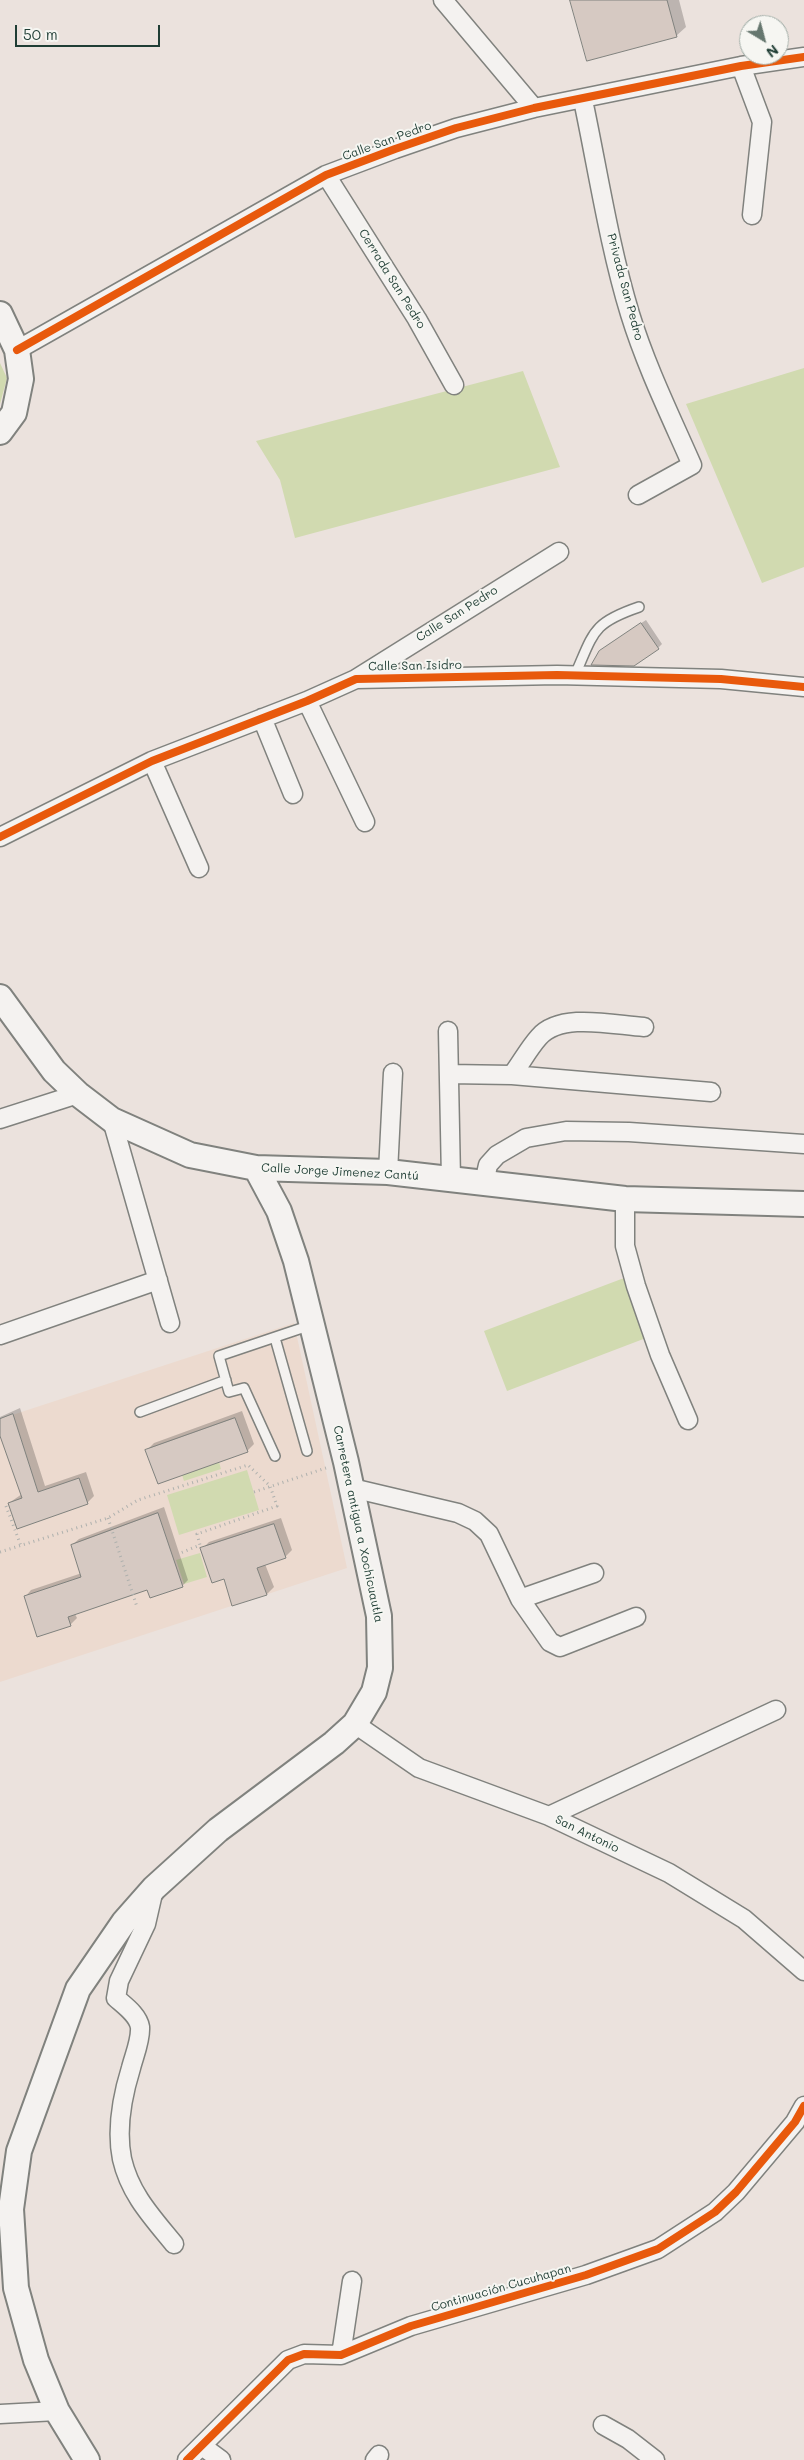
<!DOCTYPE html>
<html>
<head>
<meta charset="utf-8">
<style>
	body { margin:0 }
	#map { position:relative; width:804px; height:2460px; overflow:hidden; background:#ebe2dd; font-family:Mali,sans-serif }
	canvas { display:block }
	.north { position:absolute; left:739px; top:15px; width:50px; height:50px; box-sizing:border-box; background:#f6f6f2; border:1px solid #a0aca6; border-radius:50%; rotate:143deg; font-size:14px; font-weight:700; line-height:20px; text-align:center; color:#1f3d34 }
	.north::after { content:''; display:block; margin:auto; width:18px; height:22px; background:#66776f; clip-path:polygon(50% 0,100% 100%,50% 72%,0 100%) }
	.scale { position:absolute; left:15px; top:25px; width:145px; height:22px; box-sizing:border-box; border:2px solid #1f3d34; border-top:0; padding-left:6px; font-size:15px; line-height:18px; white-space:nowrap; color:#1f3d34; -webkit-text-stroke:4px #f6f6f2; paint-order:stroke }
</style>
</head>
<body>
<div id="map">
<canvas width="804" height="2460"></canvas>
<div class="north">N</div>
<div class="scale">50 m</div>
</div>
<script>
const c = document.querySelector('canvas').getContext('2d');
c.lineJoin = 'round';
function fillPath(path, color) { c.fillStyle = color; c.fill(path, 'evenodd'); }
function trace(path, color, width, dash) { c.strokeStyle = color; c.lineWidth = width; c.lineCap = dash ? 'butt' : 'round'; c.setLineDash(dash || []); c.stroke(path); }
function drawText(font, color, halo, rows, align = 'center') {
  c.font = font + ' Mali,sans-serif'; c.lineWidth = 4; c.setLineDash([]); c.textBaseline = 'middle'; c.strokeStyle = halo; c.fillStyle = color; for (const [text, x, y, turn = 0] of rows) {
    c.save(); c.translate(x, y); c.rotate((+turn || 0) * Math.PI / 180); c.textAlign = isNaN(turn) ? turn : align; if (halo) c.strokeText(text, 0, 0); c.fillText(text, 0, 0); c.restore();
  }
}
fillPath(new Path2D(`
	M294,1323L347,1568L0,1682V1419Z`), '#ecdacf');
fillPath(new Path2D(`
	M0,363L7,378L0,404Z
	M804,368V567L762,583L686,404Z
	M523,371L560,467L295,538L280,480L256,441Z
	M624,1278L646,1338L507,1391L484,1331Z
	M219,1462L221,1469L184,1481L182,1475Z
	M247,1470L259,1510L179,1535L167,1495Z
	M200,1553L207,1577L184,1584L176,1560Z`), '#d1dab0');
fillPath(new Path2D(`
	M572,0H679L686,27L676,36Z
	M646,620L662,644L658,648L605,647Z
	M20,1408L45,1486L86,1472L94,1496L87,1503H9L22,1494L0,1432V1417Z
	M242,1411L254,1444L247,1451L147,1450L154,1443Z
	M164,1507L188,1580L182,1586L148,1589L75,1614L77,1618L70,1625L25,1597L31,1590L82,1573L72,1545L79,1539Z
	M281,1518L292,1550L285,1557L265,1564L274,1587L267,1594L233,1604L224,1577L202,1549L209,1542Z`), '#0003');
const building = new Path2D(`
	M570,0H667L677,37L587,61Z
	M641,623L659,649L634,666L591,665L599,651Z
	M13,1414L38,1492L79,1478L88,1504L17,1529L8,1503L22,1498L0,1436V1419Z
	M235,1418L248,1452L158,1484L145,1450Z
	M158,1513L183,1587L150,1598L147,1590L68,1617L71,1626L37,1637L24,1596L81,1577L71,1545Z
	M274,1524L286,1558L257,1568L267,1595L232,1606L224,1579L212,1583L200,1548Z`);
fillPath(building, '#d6c9c2');
trace(building, '#80827e', 1);
const lane = new Path2D(`
	M575,675C594,632 592,623 639,607
	M275,1338L307,1451
	M140,1412L226,1380
	M275,1456L244,1388L229,1392L219,1356L311,1325`);
const street = new Path2D(`
	M443,0L534,108
	M741,66L762,122L752,215
	M583,100C598,171 609,245 630,314C646,366 670,415 692,465L638,495
	M326,175L417,319L454,385
	M17,350L326,175L395,149L456,128L534,108L741,66L804,57
	M356,679L559,552
	M307,701L365,822
	M262,718L293,794
	M152,761L199,868
	M0,837L152,761L307,701L356,679L557,675L721,679L804,687
	M448,1031L451,1179
	M449,1074L512,1075L711,1092
	M512,1075C521,1063 529,1048 539,1037C561,1012 613,1025 644,1027
	M0,1119L78,1094
	M112,1120L170,1323
	M388,1172L393,1073
	M484,1183L488,1165L497,1155L526,1138L566,1131L629,1132L804,1144
	M625,1199V1246L636,1286L660,1355L688,1420
	M0,1335L158,1280
	M352,1488L458,1513L475,1521L489,1534L520,1599L550,1642L560,1647L636,1617
	M520,1599L594,1573
	M355,1724L419,1768L549,1816L669,1873L744,1919L804,1971
	M549,1816L776,1710
	M154,1889L146,1924L119,1981L116,1998C125,2006 138,2015 140,2027C141,2040 134,2056 131,2068C122,2097 116,2129 122,2159C130,2194 152,2217 174,2244
	M341,2355L352,2281
	M0,2414L57,2411
	M603,2425L628,2439L655,2460
	M202,2446L221,2460
	M187,2460L288,2360L304,2354L341,2355L411,2326L586,2275L658,2249L715,2212L736,2192L795,2122L804,2106
	M375,2460L379,2455`);
const secondary = new Path2D(`
	M0,314L17,350L21,379L14,413L0,432
	M0,997L54,1071L78,1094L112,1120L190,1155L256,1168L388,1172L625,1199L804,1204
	M87,2460L57,2411L36,2360L16,2288L11,2209L19,2151L78,1989L124,1922L154,1888L218,1830L334,1743L355,1724L374,1692L380,1668L379,1616L346,1462L296,1261L279,1211L256,1168`);
trace(lane, '#80827e', 12);
trace(street, '#80827e', 21);
trace(secondary, '#80827e', 28);
trace(new Path2D(`
	M254,1492L326,1468
	M6,1506L21,1546
	M108,1518L137,1607
	M0,1552L108,1518L138,1500L248,1465L270,1486L277,1506L197,1534L200,1545L178,1554`), '#afb1ae', 3, [1, 4]);
trace(lane, '#f4f2f0', 9);
trace(street, '#f4f2f0', 18);
trace(secondary, '#f4f2f0', 24);
trace(new Path2D(`
	M17,350L326,175L395,149L456,128L534,108L741,66L804,57
	M0,837L152,761L307,701L356,679L557,675L721,679L804,687
	M187,2460L288,2360L304,2354L341,2355L411,2326L586,2275L658,2249L715,2212L736,2192L795,2122L804,2106`), '#e8590c', 8);
drawText('12px', '#1f3d34', '#f6f6f2', [
	["Calle San Pedro",387,141,-20],
	["Cerrada San Pedro",392,279,58],
	["Privada San Pedro",625,287,75],
	["Calle San Pedro",457,614,-32],
	["Calle San Isidro",415,666,-1],
	["Calle Jorge Jimenez Cantú",340,1172,3],
	["Carretera antigua a Xochicuautla",358,1524,78],
	["San Antonio",587,1834,26],
	["Continuación Cucuhapan",501,2288,-16]
]);
</script>
</body>
</html>
